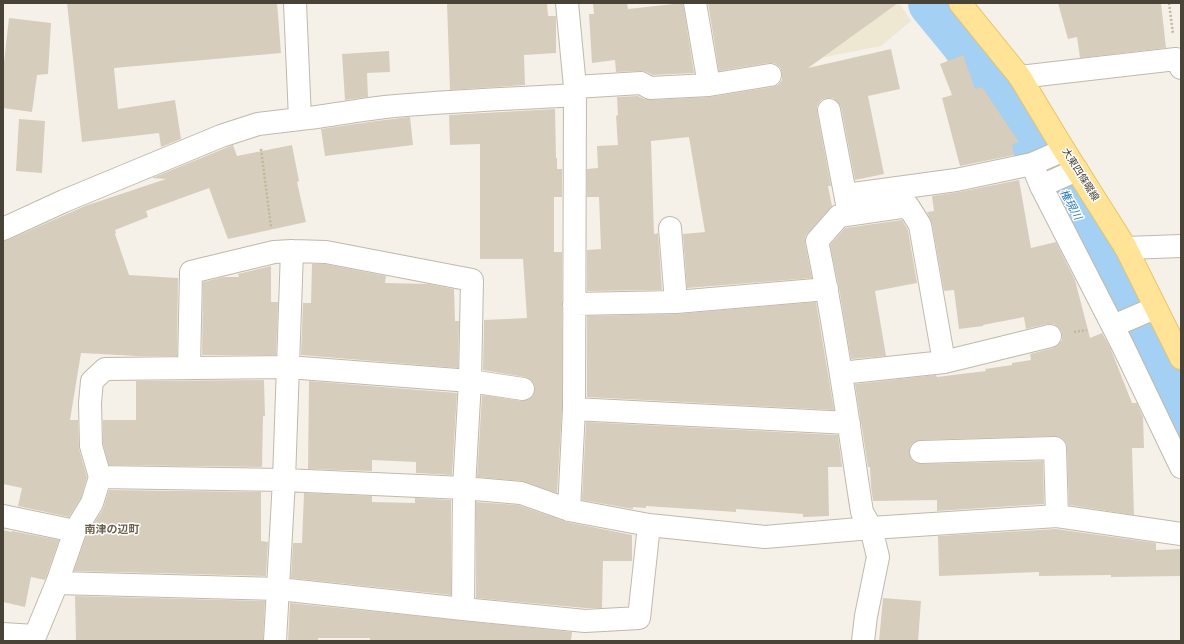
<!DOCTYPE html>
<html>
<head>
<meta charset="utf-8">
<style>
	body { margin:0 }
	#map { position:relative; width:1184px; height:644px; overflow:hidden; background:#f5f1e8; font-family:"Titillium Web",sans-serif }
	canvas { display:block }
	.frame { position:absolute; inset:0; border:4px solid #494236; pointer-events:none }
</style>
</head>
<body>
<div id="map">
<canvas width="1184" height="644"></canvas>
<div class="frame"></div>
</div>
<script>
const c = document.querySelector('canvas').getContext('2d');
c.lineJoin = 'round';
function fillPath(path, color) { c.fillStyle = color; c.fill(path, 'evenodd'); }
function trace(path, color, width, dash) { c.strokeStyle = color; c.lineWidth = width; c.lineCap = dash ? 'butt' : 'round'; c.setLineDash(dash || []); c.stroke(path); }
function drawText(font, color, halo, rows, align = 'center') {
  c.font = font + ' "Titillium Web","Noto Sans JP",sans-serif'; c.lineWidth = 3; c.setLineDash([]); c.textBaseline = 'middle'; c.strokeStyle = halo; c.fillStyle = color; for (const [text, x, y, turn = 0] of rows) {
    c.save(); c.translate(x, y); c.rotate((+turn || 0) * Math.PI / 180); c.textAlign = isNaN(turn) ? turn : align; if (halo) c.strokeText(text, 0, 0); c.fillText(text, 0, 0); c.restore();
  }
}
fillPath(new Path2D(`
	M767,3H899L911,21L881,46L780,66Z`), '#eee7d2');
trace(new Path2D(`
	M932,3L964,42L1043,155L1101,261L1145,346L1181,423`), '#a3d0f3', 48);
fillPath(new Path2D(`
	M67,3H277L281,53L114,68L118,109L175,100L181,139L161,147L159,133L82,142Z
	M447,3H547L548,16H556V53L524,55L525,85L450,90Z
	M593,3H627L628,9L683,3L694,73L653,75L647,72L640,71L616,72L615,60L592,63L589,14H594Z
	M708,3H898L808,68L891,49L900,89L868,96L884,174L855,180L841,107L838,102L833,98H827L821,100L817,106V112L831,186H828L832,206L808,233L805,237V243L812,278L687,288L683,234L705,232L689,137L651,141L654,234L658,233L662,290L587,291V250L601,249L599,197H587V169L598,168L597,146L618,145L616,116L618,115L617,97L638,96L644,99L651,100L710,97L772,87L778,85L782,80V73L780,67L774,63H768L719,71Z
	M1058,3H1161L1166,48L1080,58L1077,37L1068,39Z
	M9,18L51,23L48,74L37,75L32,112L3,108V71Z
	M389,51L390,72L367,73L368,97L345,100L342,54Z
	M963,55L975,89L982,87L1019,142L1012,144L1014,155L960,166L942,98L952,95L940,64Z
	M555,109L556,158H557V169H562V197H554V252H562V409L557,493L522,481L477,477L482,395L522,401L528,400L532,397L535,390L534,384L531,380L525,377L483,370L484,320L527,318L523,259H480V144L450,145L449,115Z
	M410,117L413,145L325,156L321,129L376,121Z
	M19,119L45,121L42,173L16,171Z
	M233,145L237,156L292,145L299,181L297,182L306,222L228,239L209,188L146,211L148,217L115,230L116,233L115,234L129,275L178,278L177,356H137L81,353L70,420H78L79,449L87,477L81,498L69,517L18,506L22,488L3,484V241L8,240L85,206L166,179L152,178Z
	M1019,180L1031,248L1056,242L1075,280L1090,338L1102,333L1110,347L1132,403H1137L1143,417L1144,448H1132L1134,515L1069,505L1067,447L1066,442L1061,437L1055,436L921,440L914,442L910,446L909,452L911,459L915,463L921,464L1043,461L1044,504L937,511V500L873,501L871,486L870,467H868L855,384L936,375L937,377L986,371L985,369L1012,365V363L1031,360L1030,354L1053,348L1058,345L1062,340V333L1059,328L1054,324H1047L1026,329L1024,317L983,325V326L959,329L954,290L944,291L932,223L927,212L934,211L932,196L959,192Z
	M902,220L908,230L917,283L875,291L886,356L851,359L839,288L830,245L845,228Z
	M312,264H325L386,276L385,283L429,284L454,289L455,321H459L458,368L301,355L303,303H311Z
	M271,266V302H278L276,355H202L203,282L223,277H239L238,274Z
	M816,302L834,410L587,397V316L677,314Z
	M264,380L265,416H263L262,466L261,467L109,465L103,444V420H136V381Z
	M309,381L457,393L452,475L416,473V462L372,460V471L308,469Z
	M586,422L838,435L842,467H828L829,516L803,517V514L736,509V512L646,506V508L633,507V509L582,500Z
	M109,490L261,492V541L268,542L266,576L74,571L86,536L103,509Z
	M304,493L372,496V502L415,503V498L451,500V595L291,578L293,543H302Z
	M476,502L518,505L567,522L632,535V561H603L602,608H585L476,598Z
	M1056,529L1156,543V550L1181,549V576L1111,577V575L1039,576V572L939,576L938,536Z
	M3,530L12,532V531L59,540L45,580L31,577L25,607L3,602Z
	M75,596L265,601L263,641H76Z
	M883,598L921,601L918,641H879Z
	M290,603L572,632L571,641H370V638H318V641H288Z`), '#d7cdbd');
const minor = new Path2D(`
	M295,3L300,119C329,116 357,110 385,107C448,101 512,99 575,95
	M567,3L575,87L574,409L569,510
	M695,3L709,85
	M1020,77L1176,59L1181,68
	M575,87L641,83L650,88L709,85L770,75
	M829,110L848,209
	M1032,164L1064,150
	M1041,186L1077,170
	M846,195L956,180L1032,164L1041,186L1122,344L1181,467
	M670,228L676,302
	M3,229L64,201L221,136L258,124L300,119
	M1126,248L1181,246
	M574,304L676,302L827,289
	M1113,326L1155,308
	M189,368L191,272L274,252L292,251L326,252L472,280L470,381L464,488L463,609
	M841,373L944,362L1050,336
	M574,409L849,423
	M921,452L1055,448L1057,516
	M100,477L284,480L464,488L521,493L569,510L649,525L765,537L871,528L1057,516L1181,534
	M3,516L75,531
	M57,583L279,589L463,609L585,621L639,618L649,525
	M3,634L35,636
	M33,641L57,583L75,531L92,503L100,477L91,446L90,403L92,381L105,369L288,367L470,381L523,389
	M275,641L284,480L292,251
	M863,641L866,616L878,557L871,528L862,512C848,422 836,331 817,241L839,216L908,206L920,225L944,362`);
const major = new Path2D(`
	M960,3L1020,77L1064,150L1126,248L1181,358`);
trace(minor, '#c1b9aa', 24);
trace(major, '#e9c462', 24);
trace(new Path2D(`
	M1169,3L1173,34
	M261,149L271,227
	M1074,332L1087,330`), '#c3b69b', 2.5, [2, 2]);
trace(minor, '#fff', 22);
trace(major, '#ffe497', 22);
drawText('10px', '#494236', '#fff', [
	["大東四條畷線",1080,175,58]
]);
drawText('italic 11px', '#2a7aba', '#fff', [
	["権現川",1070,205,61]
]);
drawText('bold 11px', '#6c604d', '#fff', [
	["南津の辺町",112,530]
]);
</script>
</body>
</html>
